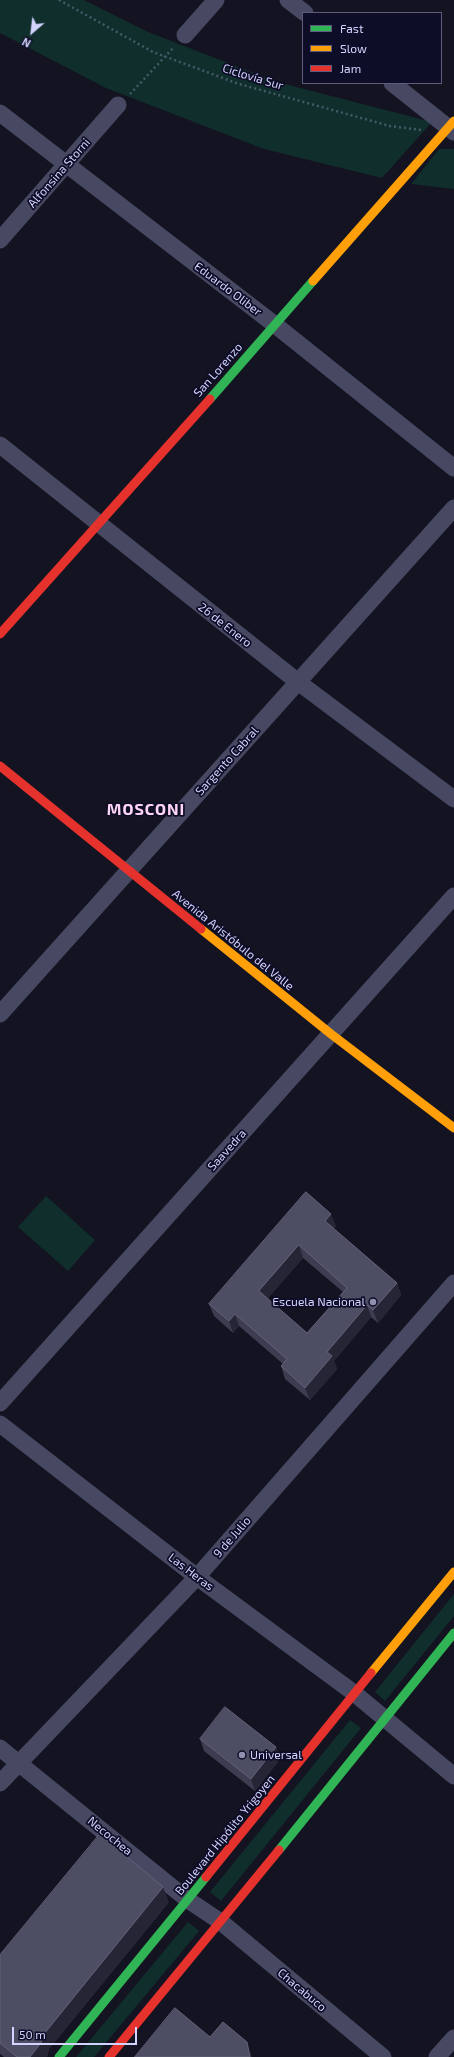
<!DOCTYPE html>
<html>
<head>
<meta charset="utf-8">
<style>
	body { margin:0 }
	#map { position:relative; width:454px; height:2057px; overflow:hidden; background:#141321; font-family:"Exo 2",sans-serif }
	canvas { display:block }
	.legend { position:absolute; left:302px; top:12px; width:140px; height:72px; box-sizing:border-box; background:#0e0d27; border:1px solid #5d5c7d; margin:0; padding:5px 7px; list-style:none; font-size:12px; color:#d3d3ff }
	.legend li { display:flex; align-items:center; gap:8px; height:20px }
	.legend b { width:20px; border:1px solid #5d5c7d }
	.north { position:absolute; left:12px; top:12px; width:40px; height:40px; -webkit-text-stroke:3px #0e0d27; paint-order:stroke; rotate:208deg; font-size:11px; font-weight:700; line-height:16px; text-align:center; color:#d3d3ff }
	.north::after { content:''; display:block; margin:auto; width:14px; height:18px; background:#d3d3ff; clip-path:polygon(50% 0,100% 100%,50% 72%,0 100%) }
	.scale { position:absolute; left:12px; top:2027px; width:125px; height:18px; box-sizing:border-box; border:2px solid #d3d3ff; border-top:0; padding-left:5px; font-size:12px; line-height:14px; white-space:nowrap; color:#d3d3ff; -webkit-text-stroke:3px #0e0d27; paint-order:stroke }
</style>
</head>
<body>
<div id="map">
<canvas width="454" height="2057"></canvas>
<ul class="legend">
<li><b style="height:5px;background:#30b455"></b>Fast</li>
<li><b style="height:5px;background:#ff9f0a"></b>Slow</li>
<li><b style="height:5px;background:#e5322d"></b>Jam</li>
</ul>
<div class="north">N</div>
<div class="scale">50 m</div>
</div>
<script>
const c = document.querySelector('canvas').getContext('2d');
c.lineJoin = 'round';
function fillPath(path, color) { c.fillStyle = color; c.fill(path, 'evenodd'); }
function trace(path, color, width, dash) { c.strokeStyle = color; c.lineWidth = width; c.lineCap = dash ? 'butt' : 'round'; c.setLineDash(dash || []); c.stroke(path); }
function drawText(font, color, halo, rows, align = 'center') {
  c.font = font + ' "Exo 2",sans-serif'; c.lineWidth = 3.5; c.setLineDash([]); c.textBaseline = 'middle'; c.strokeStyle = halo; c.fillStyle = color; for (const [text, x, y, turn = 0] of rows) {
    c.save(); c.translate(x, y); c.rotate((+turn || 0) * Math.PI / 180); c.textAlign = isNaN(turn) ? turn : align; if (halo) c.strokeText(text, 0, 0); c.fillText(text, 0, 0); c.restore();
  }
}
fillPath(new Path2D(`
	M0,0H84L148,32L277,82L432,122L382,178L264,149L106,88L0,33Z
	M439,149H454V189L411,184Z
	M46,1196L95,1240L68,1271L18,1227Z
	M454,1594V1616L385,1701L375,1692Z
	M350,1720L361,1728L221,1901L210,1892Z
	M188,1922L199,1931L94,2057H76Z`), '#102e2b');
trace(new Path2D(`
	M59,0L153,52L239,84L390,126L421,130
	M130,94L174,47`), '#455a68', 2.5, [2, 3]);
trace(new Path2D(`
	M288,0L305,13
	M185,35L216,0
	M392,83L454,132
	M0,113L274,324L454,468
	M0,240L118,105
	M0,445L298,682L454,799
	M0,1014L454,508
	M0,1403L454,896
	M0,1424L197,1577L354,1693L454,1776
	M0,1748L188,1900L221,1922L383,2057
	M0,1783L197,1577L454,1283
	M437,2057L454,2038`), '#474962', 17);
trace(new Path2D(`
	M210,399L313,281
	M279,1850L454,1633
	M59,2057L206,1877`), '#30b455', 9);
trace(new Path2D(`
	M313,281L454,121
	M201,929L331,1034L454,1128
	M371,1673L454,1572`), '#ff9f0a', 9);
trace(new Path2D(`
	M0,634L210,399
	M0,766L201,929
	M206,1877L371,1673
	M109,2057L279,1850`), '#e5322d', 9);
fillPath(new Path2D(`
	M306,1192L336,1226L333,1229L397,1283L401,1295L378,1323L371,1317L334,1361L337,1369L310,1400L285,1379L281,1366L283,1364L239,1326L233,1333L214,1316L209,1304ZM303,1258L343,1292L307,1333L267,1299Z
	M200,1739L276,1747L280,1759L255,1791L204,1751Z
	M169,1902L49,2049L47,2057H4L0,2054V1955Z`), '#3d3c50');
fillPath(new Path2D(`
	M331,1214L336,1226L329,1234L325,1221Z
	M299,1245L303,1258L263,1304L259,1291Z
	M397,1283L401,1295L378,1323L373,1310Z
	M367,1305L371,1317L334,1361L337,1369L310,1400L305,1388L327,1352Z
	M235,1314L239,1326L233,1333L229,1321Z
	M276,1747L280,1759L255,1791L251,1779Z
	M163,1887L169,1902L49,2049L47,2057H30L44,2034Z
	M247,2042L252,2057H250Z`), '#262535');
const building = new Path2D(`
	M306,1192L331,1214L325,1221L397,1283L373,1310L367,1305L327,1352L332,1356L305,1388L281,1366L287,1359L235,1314L229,1321L209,1304ZM299,1245L347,1288L307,1333L259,1291Z
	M225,1707L276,1747L251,1779L200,1739Z
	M100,1834L163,1887L44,2034L41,2043L30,2057H17L0,2043V1955Z
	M175,2008L210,2037L223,2022L247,2042L250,2057H135Z`);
fillPath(building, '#4d4d63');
trace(building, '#62627b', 1);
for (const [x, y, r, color] of [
	[373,1302,4,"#9090b1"],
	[242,1755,4,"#9090b1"]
]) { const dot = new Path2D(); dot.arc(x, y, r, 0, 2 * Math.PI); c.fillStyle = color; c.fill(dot); trace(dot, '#0e0d27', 1.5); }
drawText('12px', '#d3d3ff', '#0e0d27', [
	["Ciclovía Sur",253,77,17],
	["Alfonsina Storni",59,173,-49],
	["Eduardo Oliber",228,289,37],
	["San Lorenzo",218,370,-49],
	["26 de Enero",225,625,38],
	["Sargento Cabral",227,761,-48],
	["Avenida Aristóbulo del Valle",233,940,39],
	["Saavedra",227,1150,-48],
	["9 de Julio",232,1537,-49],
	["Las Heras",191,1572,37],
	["Boulevard Hipólito Yrigoyen",225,1835,-51],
	["Necochea",110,1836,39],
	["Chacabuco",302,1990,40]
]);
drawText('12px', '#d3d3ff', '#0e0d27', [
	["Escuela Nacional",365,1302],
	["Universal",250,1755,"left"]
], 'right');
c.letterSpacing = '1px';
drawText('bold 16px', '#ffd5f5', '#0e0d27', [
	["MOSCONI",146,810]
]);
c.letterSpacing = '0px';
</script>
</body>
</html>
